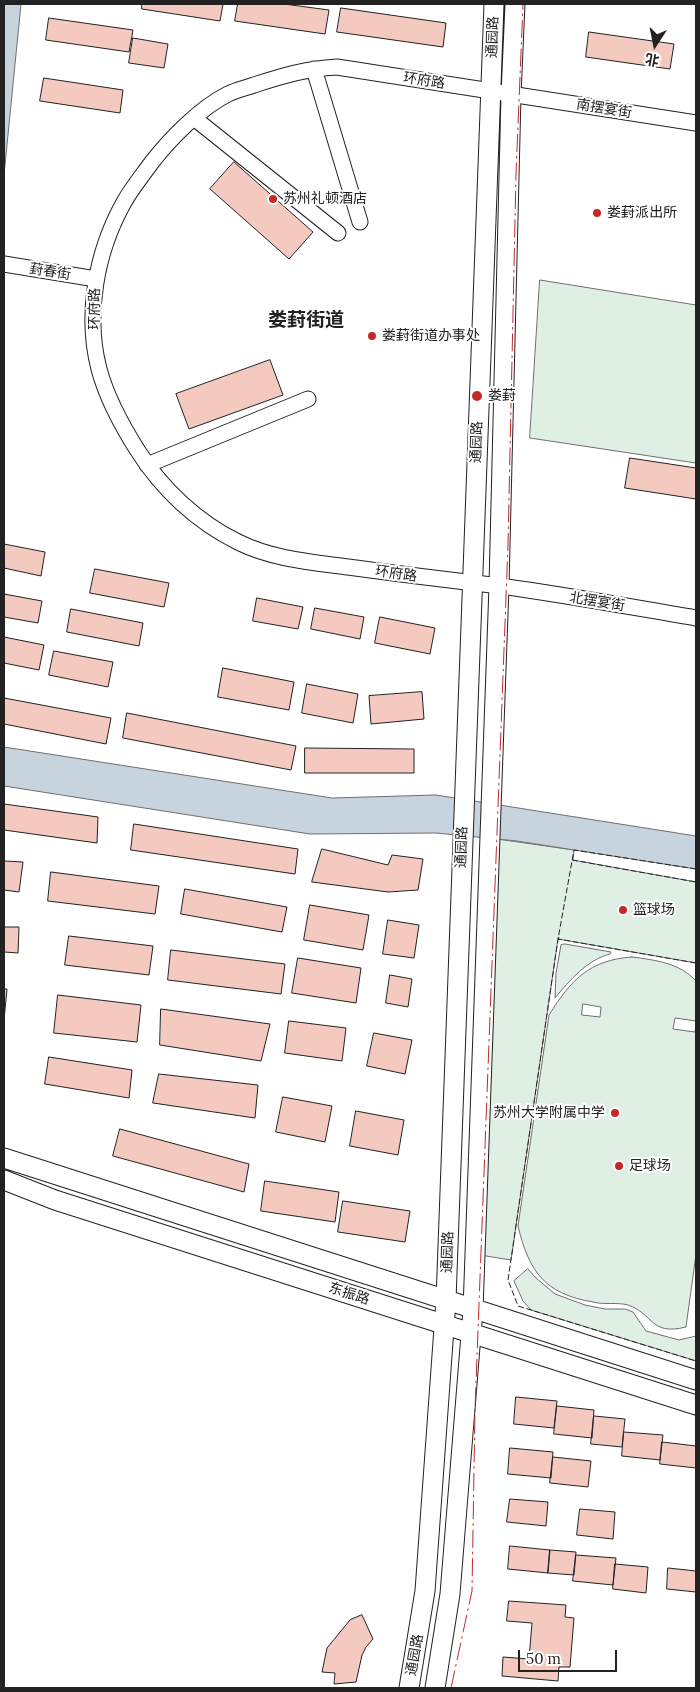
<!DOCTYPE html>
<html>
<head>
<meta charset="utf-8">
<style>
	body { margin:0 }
	#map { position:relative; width:700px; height:1692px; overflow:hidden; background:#fff; font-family:Lora,"Noto Sans SC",serif }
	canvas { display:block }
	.frame { position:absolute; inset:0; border:5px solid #222; pointer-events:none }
	.north { position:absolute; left:630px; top:20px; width:50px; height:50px; -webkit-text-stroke:4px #fff; paint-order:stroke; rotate:191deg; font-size:14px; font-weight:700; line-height:20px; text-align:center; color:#222 }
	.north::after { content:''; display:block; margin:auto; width:18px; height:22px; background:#222; clip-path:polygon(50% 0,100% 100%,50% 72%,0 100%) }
	.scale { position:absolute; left:518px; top:1650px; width:99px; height:22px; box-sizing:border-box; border:2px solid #222; border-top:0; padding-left:6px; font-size:15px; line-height:18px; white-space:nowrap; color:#222; -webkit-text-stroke:4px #fff; paint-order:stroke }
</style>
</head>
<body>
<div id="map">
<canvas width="700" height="1692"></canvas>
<div class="frame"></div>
<div class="north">北</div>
<div class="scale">50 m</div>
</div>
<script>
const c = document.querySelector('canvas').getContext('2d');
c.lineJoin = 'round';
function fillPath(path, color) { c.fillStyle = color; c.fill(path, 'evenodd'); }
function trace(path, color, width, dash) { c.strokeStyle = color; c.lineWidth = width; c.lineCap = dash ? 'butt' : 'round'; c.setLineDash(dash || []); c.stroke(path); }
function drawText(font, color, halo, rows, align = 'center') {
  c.font = font + ' Lora,"Noto Sans SC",serif'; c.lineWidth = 4; c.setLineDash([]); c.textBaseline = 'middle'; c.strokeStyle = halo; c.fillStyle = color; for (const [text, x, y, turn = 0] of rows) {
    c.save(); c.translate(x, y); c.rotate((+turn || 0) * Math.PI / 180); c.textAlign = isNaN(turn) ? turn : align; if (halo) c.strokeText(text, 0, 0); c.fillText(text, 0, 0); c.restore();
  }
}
const green = new Path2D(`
	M540,280L696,305V463L530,438Z
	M497,839L574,850L573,860L696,882V963L558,939L511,1260L480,1255Z
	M565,944L611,952L610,954C587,960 570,980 555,998L556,973L561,945Z
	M632,957C655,960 680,963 696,981V1021L675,1018L673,1029L695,1032L696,1025V1254L686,1327C650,1336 654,1314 628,1305C617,1302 604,1305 593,1302C545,1294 529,1272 518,1226L549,1015C571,980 589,960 632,957ZM583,1004L601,1007L600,1017L582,1015Z
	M528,1269L536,1278L555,1294L585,1305L605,1309H625L633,1312L646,1331L679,1340L696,1336V1361L531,1310L523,1301L514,1281Z`);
fillPath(green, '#e0efe3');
trace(green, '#6f6f6f', 1);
const water = new Path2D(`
	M4,4H21L4,175Z
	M4,747L332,798L436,795L696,836V869L517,841L436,833L310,834L4,786Z`);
fillPath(water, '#c7d3dd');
trace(water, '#6f6f6f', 1);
const building = new Path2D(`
	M142,4H223L220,21L142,9Z
	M238,4H284L329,10L325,34L235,21Z
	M341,8L446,23L443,47L337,32Z
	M49,18L133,30L129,52L46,40Z
	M589,32L674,44L670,69L586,57Z
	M133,38L168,44L164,68L129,63Z
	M44,78L123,90L120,113L40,101Z
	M234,162L313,232L289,259L210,189Z
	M270,360L283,395L189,429L176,394Z
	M630,458L696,468V499L625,488Z
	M4,544L45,552L41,576L4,568Z
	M95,569L169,583L164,607L90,593Z
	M4,594L42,601L38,623L4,617Z
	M257,598L303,607L298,629L253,621Z
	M315,608L364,617L360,639L311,629Z
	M71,609L143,623L139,646L67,632Z
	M380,617L435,628L430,654L375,643Z
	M4,637L44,645L39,670L4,663Z
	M54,651L113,662L108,687L49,675Z
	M223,668L294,682L289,710L218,697Z
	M307,684L358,694L353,723L302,713Z
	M422,692L424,719L371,724L369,696Z
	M4,698L111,718L106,744L4,724Z
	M127,713L296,746L291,770L123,738Z
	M305,748L414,749V773H305Z
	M4,804L98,817L97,843L4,830Z
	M134,824L298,849L295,874L131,850Z
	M322,849L388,865L392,855L423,859L418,890L388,892L312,882Z
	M4,861L23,862L19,892L4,890Z
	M51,872L159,886L155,914L48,901Z
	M185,889L287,907L282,932L181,914Z
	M310,905L369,915L363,950L304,940Z
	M388,920L419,925L414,958L383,954Z
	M4,927H19L18,953L4,952Z
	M69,936L153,946L149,975L65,965Z
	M171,950L285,964L281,994L168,980Z
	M298,958L361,968L356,1003L292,993Z
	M390,975L412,979L408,1007L386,1003Z
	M4,989H7L4,1020Z
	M58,995L141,1005L137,1042L54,1033Z
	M161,1009L270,1024L261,1061L160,1045Z
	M289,1021L346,1028L342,1061L285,1053Z
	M374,1033L412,1040L405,1074L367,1066Z
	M49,1057L132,1070L129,1098L45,1084Z
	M159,1074L258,1085L255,1118L153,1103Z
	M283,1097L332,1106L325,1142L276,1132Z
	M356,1111L404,1120L398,1155L350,1146Z
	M120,1129L249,1164L244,1192L113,1156Z
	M265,1181L339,1192L335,1222L261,1211Z
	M343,1201L410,1211L405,1242L338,1232Z
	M516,1397L557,1401L554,1428L514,1424Z
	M557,1406L594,1410L592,1438L554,1434Z
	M594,1416L625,1419L622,1447L591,1444Z
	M624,1432L663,1435L660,1460L622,1456Z
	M662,1442L696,1446V1468L660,1464Z
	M510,1448L553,1452L551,1478L508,1474Z
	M553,1457L591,1461L588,1487L550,1483Z
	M510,1499L548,1502L546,1526L507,1522Z
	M580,1509L615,1512L613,1539L577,1535Z
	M510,1546L550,1550L548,1573L508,1569Z
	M550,1550L576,1552L574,1575L548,1573Z
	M576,1555L616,1558L613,1585L573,1581Z
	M615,1564L648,1567L646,1593L613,1589Z
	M668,1568L696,1571V1592L667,1589Z
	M509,1601L566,1605L565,1617L574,1618L570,1667H559L558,1681L502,1676L503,1657L529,1659L532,1623L507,1621Z
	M362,1615L373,1639L366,1647L362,1655L356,1682L334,1684L335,1673L322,1672L327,1648L350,1620Z`);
fillPath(building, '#f3c9c0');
trace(building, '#222', 1);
const minor = new Path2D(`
	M314,69L360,222
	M194,118L338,233
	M696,123L337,67C305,69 285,75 254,85C246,88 236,90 228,94C200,108 170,139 152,162C142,176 131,189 123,204C96,253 85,315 99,369C107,399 122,426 138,451C162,489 197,522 238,542C272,559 310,562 348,567C398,574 449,580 500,586C566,595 631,607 696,618
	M4,264L96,279
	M147,465L308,399`);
const major = new Path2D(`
	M4,1158L696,1380
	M4,1180L55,1200L696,1405
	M409,1688L425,1591L446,1300L494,4
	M435,1688L450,1594L473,1310L499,586L511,95L515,4`);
trace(minor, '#222', 17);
trace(major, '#222', 21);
trace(minor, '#fff', 15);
trace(major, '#fff', 19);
trace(new Path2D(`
	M572,860L696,882
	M696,869L574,850L558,939L508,1280L518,1306L696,1361
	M559,937L558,939L696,963`), '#222', 1, [6, 2.5]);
trace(new Path2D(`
	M451,1688L472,1591L475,1409L508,545L516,174L523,4`), '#c62828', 1, [18, 4, 2.5, 4]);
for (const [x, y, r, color] of [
	[273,199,5,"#c62828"],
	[597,213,5,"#c62828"],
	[372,336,5,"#c62828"],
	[477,396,6,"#c62828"],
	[623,910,5,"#c62828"],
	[615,1113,5,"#c62828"],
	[619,1166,5,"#c62828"]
]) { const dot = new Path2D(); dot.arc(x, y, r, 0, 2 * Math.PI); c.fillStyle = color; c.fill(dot); trace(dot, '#fff', 2); }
drawText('14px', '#222', '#fff', [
	["通园路",493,37,-88],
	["环府路",424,81,9],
	["南摆宴街",604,109,9],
	["葑春街",50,272,9],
	["环府路",95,309,-89],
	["通园路",477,442,-88],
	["环府路",396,574,8],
	["北摆宴街",597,602,9],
	["通园路",462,847,-88],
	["通园路",448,1252,-88],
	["东振路",349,1294,18],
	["通园路",415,1655,-80]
]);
drawText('14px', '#222', '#fff', [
	["苏州礼顿酒店",283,199],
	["娄葑派出所",607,213],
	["娄葑街道办事处",382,336],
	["娄葑",488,396],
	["篮球场",633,910],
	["苏州大学附属中学",605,1113,"right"],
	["足球场",629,1166]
], 'left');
drawText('bold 19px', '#222', '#fff', [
	["娄葑街道",306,321]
]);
</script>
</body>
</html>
